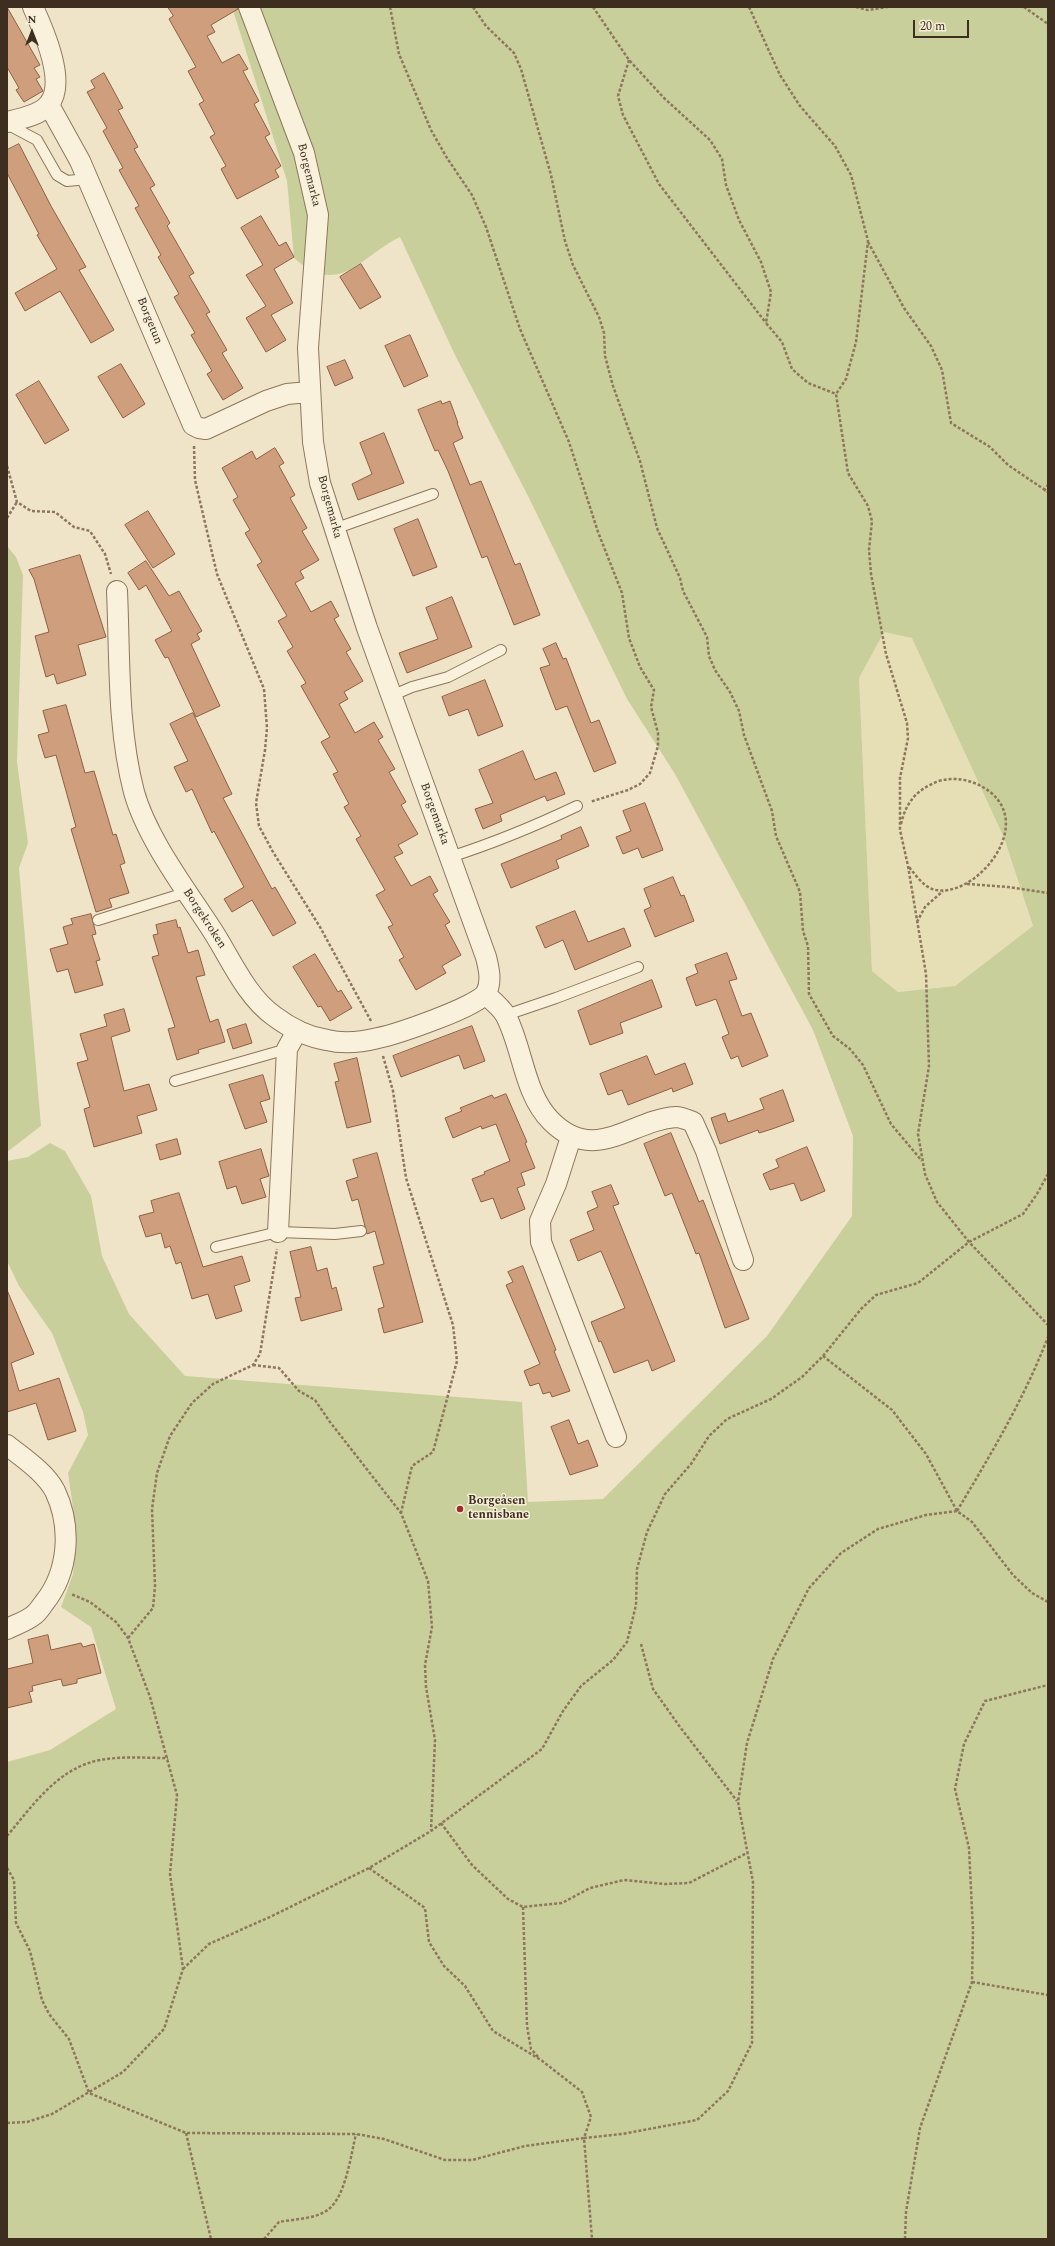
<!DOCTYPE html>
<html>
<head>
<meta charset="utf-8">
<style>
	body { margin:0 }
	#map { position:relative; width:1055px; height:2246px; overflow:hidden; background:#f0e4c8; font-family:Spectral,serif }
	canvas { display:block }
	.frame { position:absolute; inset:0; border:8px solid #3d2e20; pointer-events:none }
	.north { position:absolute; left:12px; top:12px; width:40px; height:40px; -webkit-text-stroke:3px #f7eed8; paint-order:stroke; rotate:0deg; font-size:11px; font-weight:700; line-height:16px; text-align:center; color:#3d2e20 }
	.north::after { content:''; display:block; margin:auto; width:14px; height:18px; background:#3d2e20; clip-path:polygon(50% 0,100% 100%,50% 72%,0 100%) }
	.scale { position:absolute; left:913px; top:20px; width:56px; height:18px; box-sizing:border-box; border:2px solid #3d2e20; border-top:0; padding-left:5px; font-size:12px; line-height:14px; white-space:nowrap; color:#3d2e20; -webkit-text-stroke:3px #f7eed8; paint-order:stroke }
</style>
</head>
<body>
<div id="map">
<canvas width="1055" height="2246"></canvas>
<div class="frame"></div>
<div class="north">N</div>
<div class="scale">20 m</div>
</div>
<script>
const c = document.querySelector('canvas').getContext('2d');
c.lineJoin = 'round';
function fillPath(path, color) { c.fillStyle = color; c.fill(path, 'evenodd'); }
function trace(path, color, width, dash) { c.strokeStyle = color; c.lineWidth = width; c.lineCap = dash ? 'butt' : 'round'; c.setLineDash(dash || []); c.stroke(path); }
function drawText(font, color, halo, rows, align = 'center') {
  c.font = font + ' Spectral,serif'; c.lineWidth = 3; c.setLineDash([]); c.textBaseline = 'middle'; c.strokeStyle = halo; c.fillStyle = color; for (const [text, x, y, turn = 0] of rows) {
    c.save(); c.translate(x, y); c.rotate((+turn || 0) * Math.PI / 180); c.textAlign = isNaN(turn) ? turn : align; if (halo) c.strokeText(text, 0, 0); c.fillText(text, 0, 0); c.restore();
  }
}
fillPath(new Path2D(`
	M884,632L912,637L1004,839L1033,927L955,986L898,992L872,971L859,678Z`), '#e6deb5');
fillPath(new Path2D(`
	M232,7H1048V2239H7V1762L50,1750L116,1709L91,1627L61,1607L73,1574L75,1543L73,1508L68,1473L88,1435L83,1412L52,1333L19,1286L7,1261V1161L28,1157L50,1143L65,1151L91,1196L102,1256L129,1314L185,1376L522,1402L528,1502L603,1499L767,1336L852,1216L853,1136L813,1030L675,774L627,699L528,496L455,355L400,237C358,258 340,298 294,258L287,181ZM884,632L912,638L1004,838L1033,926L955,986L898,992L872,971L859,678Z
	M7,546L16,557L23,575L17,762L28,843L19,868L41,1126L7,1152Z`), '#c9cf9b');
const building = new Path2D(`
	M7,7L40,65L34,68L40,77L36,79L43,91L24,102L16,90L19,88L7,67Z
	M168,7H238V9L211,25L215,32L207,36L222,63L239,54L248,69L243,71L259,101L254,104L270,134L265,137L281,166L275,170L279,177L237,199L221,169L226,166L210,137L215,134L199,104L204,101L188,71L196,67L169,19L173,16Z
	M104,73L123,108L118,110L138,147L134,149L155,185L150,188L170,223L167,226L194,273L189,276L210,312L206,314L227,350L222,353L243,388L223,400L207,374L212,371L191,335L195,333L174,297L179,294L158,257L161,255L135,208L139,206L119,170L123,168L103,131L107,128L87,92L95,88L91,81Z
	M19,144L51,206L86,267L79,270L114,330L91,343L60,291L25,311L15,293L57,269L37,235L39,234L7,173V150Z
	M261,216L279,246L286,242L294,257L274,269L293,303L271,315L286,340L266,352L246,318L266,306L246,275L263,265L241,228Z
	M361,264L381,297L360,309L340,277Z
	M410,335L428,376L404,387L385,346Z
	M345,360L353,378L335,386L327,367Z
	M121,364L145,404L123,418L98,377Z
	M39,381L69,430L45,444L16,395Z
	M441,401L442,404L450,401L458,423H457L463,438L453,443L470,485L481,481L515,565L520,563L540,615L514,625L487,556L482,558L448,471L438,450L435,451L418,410Z
	M384,433L404,483L358,500L352,484L372,474L360,443Z
	M275,448L284,463L279,466L295,495L290,498L307,528L302,531L319,560L300,571L304,578L295,583L311,612L331,601L339,616L334,619L351,649L346,652L363,681L344,692L348,699L339,704L355,733L374,722L383,737L378,740L395,769L389,772L406,802L401,805L418,834L398,845L403,853L394,857L411,886L430,876L438,891L433,894L450,922L445,925L461,955L442,966L446,973L416,990L399,960L404,957L388,927L393,925L376,895L385,890L356,839L361,836L344,807L349,804L333,774L338,772L321,742L330,737L301,686L306,683L287,651L293,647L278,621L287,616L257,565L262,562L245,533L250,530L233,500L238,497L222,468L252,451L256,459Z
	M148,511L175,554L153,568L125,525Z
	M418,519L437,567L413,576L394,529Z
	M80,555L106,637L78,645L86,675L57,684L54,674L46,677L35,636L49,632L34,579L29,570Z
	M146,561L169,596L179,591L202,631L197,634L200,639L191,644L220,706L196,717L168,657L165,658L155,640L172,631L146,585L139,590L128,573Z
	M452,597L472,647L407,673L399,653L438,639L426,608Z
	M556,643L563,659L566,658L591,723L599,720L616,763L594,772L567,706L556,710L540,668L550,665L543,649Z
	M485,680L503,726L478,736L468,709L449,716L442,697Z
	M66,705L85,773L94,771L113,835L116,834L125,863L120,865L129,893L109,899L112,907L96,912L71,829L76,827L56,755L45,758L38,735L49,732L43,711Z
	M193,713L232,794L223,798L272,889L275,887L296,923L273,936L252,900L232,912L224,899L244,887L214,831L212,833L192,789L186,792L174,767L188,761L170,724Z
	M523,751L535,780L556,772L565,794L547,801L545,796L500,815L502,821L483,829L475,809L493,803L479,770Z
	M645,803L663,850L642,858L638,848L623,854L616,837L631,831L623,811Z
	M581,827L589,846L556,860L559,868L511,888L501,864L562,839L561,836Z
	M673,877L681,896L684,895L694,921L655,937L644,910L651,907L644,889Z
	M575,911L588,942L624,928L631,946L575,970L563,940L545,948L536,927Z
	M91,914L96,934L92,935L100,960L96,961L103,985L75,993L68,969L57,972L50,949L68,944L63,927L73,924L71,919Z
	M176,920L178,928L180,927L188,953L198,950L205,975L196,977L210,1022L218,1019L225,1042L198,1050L199,1053L177,1060L168,1029L175,1027L152,957L159,955L153,935L158,934L156,925Z
	M727,953L737,979L729,981L742,1016L751,1013L768,1056L742,1067L738,1056L731,1059L722,1037L729,1034L716,999L696,1006L686,978L698,973L695,965Z
	M315,954L338,992L341,990L352,1008L330,1021L321,1006L318,1007L293,967Z
	M652,980L662,1007L620,1023L623,1033L590,1045L578,1011Z
	M124,1009L130,1031L111,1037L124,1091L149,1084L157,1110L137,1116L142,1133L94,1147L84,1109L90,1107L77,1063L88,1060L80,1034L107,1026L104,1015Z
	M246,1024L252,1043L233,1049L227,1030Z
	M472,1026L485,1061L464,1069L459,1055L401,1077L393,1056Z
	M647,1056L655,1075L685,1063L693,1084L673,1092L672,1088L628,1105L622,1090L608,1095L600,1074Z
	M357,1058L371,1122L347,1128L335,1082L339,1081L334,1064Z
	M263,1075L270,1099L260,1102L267,1122L245,1129L229,1085Z
	M783,1090L794,1121L772,1129L759,1133L758,1130L720,1144L711,1118L725,1113L728,1122L764,1109L760,1099Z
	M506,1094L527,1142L525,1143L535,1168L521,1173L525,1185L517,1188L525,1209L501,1219L493,1198L481,1202L472,1179L485,1174L484,1172L510,1161L496,1124L482,1129L481,1126L453,1138L445,1118L462,1111L460,1108L492,1095L494,1098Z
	M671,1133L699,1202L703,1200L749,1319L725,1328L699,1253L696,1254L672,1193L665,1196L644,1144Z
	M177,1139L181,1154L160,1160L156,1145Z
	M807,1147L825,1191L801,1201L794,1183L770,1190L763,1174L779,1167L776,1160Z
	M261,1149L269,1176L260,1179L266,1197L242,1204L236,1186L227,1189L219,1162Z
	M377,1153L423,1322L384,1333L378,1309L384,1307L373,1267L384,1264L375,1231L367,1234L358,1199L352,1201L346,1181L358,1177L353,1160Z
	M611,1185L619,1204L613,1206L675,1361L652,1371L648,1360L614,1373L601,1341L599,1342L591,1322L625,1308L601,1251L578,1261L570,1240L594,1230L587,1212L598,1207L592,1192Z
	M179,1193L203,1267L242,1256L250,1281L234,1286L242,1311L216,1319L208,1294L192,1299L181,1262L176,1264L170,1246L165,1248L161,1233L146,1237L139,1216L154,1212L151,1201Z
	M311,1247L317,1271L327,1268L332,1289L336,1287L342,1310L301,1321L295,1298L301,1297L290,1252Z
	M523,1266L556,1350L554,1351L570,1391L552,1397L550,1392L543,1394L539,1383L530,1386L524,1371L540,1364L506,1285L513,1282L508,1272Z
	M7,1290L34,1354L11,1363L19,1391L59,1378L76,1431L48,1440L36,1403L7,1412Z
	M569,1420L578,1444L588,1440L598,1466L570,1475L551,1427Z
	M48,1635L51,1650L81,1643L83,1647L94,1644L101,1673L77,1679V1683L63,1686L61,1679L32,1686L33,1691L29,1692L32,1702L7,1708V1669L33,1663L28,1640Z`);
fillPath(building, '#cf9f7d');
trace(building, '#8d5f41', 1);
const service = new Path2D(`
	M7,124L37,140L57,175L67,181L88,179
	M334,529L433,494
	M391,696L412,687L448,677L501,650
	M450,857C494,843 535,826 577,806
	M98,920L188,892
	M506,1015L556,998L638,967
	M175,1081L287,1049
	M216,1247L278,1232L335,1234L361,1231`);
const minor = new Path2D(`
	M49,105L80,161L193,425L199,428L206,429L266,401L287,394L309,392
	M7,122C20,119 41,115 49,104C67,82 43,29 33,7
	M117,591C120,657 117,727 134,792C147,839 187,891 214,933C231,960 247,997 274,1016C290,1028 307,1037 327,1040C343,1044 362,1042 378,1038C397,1034 477,1007 486,993C492,982 489,969 486,957L367,628L320,483L313,442L308,348L318,215L304,153L249,7
	M485,994C492,1000 502,1008 506,1016C523,1049 524,1094 551,1121C595,1165 631,1120 676,1117C681,1117 688,1120 693,1122L706,1151L743,1260
	M571,1137L556,1184L540,1221L541,1242L616,1437
	M278,1232L287,1049L297,1031
	M7,1445C23,1458 45,1472 55,1491C72,1527 69,1572 44,1603C41,1607 38,1612 34,1615C27,1621 15,1625 7,1629`);
trace(service, '#8d765c', 12);
trace(minor, '#8d765c', 22);
trace(new Path2D(`
	M390,7L399,54L431,130L447,158L472,195L486,227L520,329L569,442L598,532L622,593L629,638L640,667L654,690L651,707L658,733V746L650,773L640,784L628,790L590,802
	M473,7L486,26L514,53L521,69L551,175L565,241L573,265L599,317L604,333L605,356L613,386L640,461L657,528L680,578L683,591L707,637L709,656L715,670L730,692L739,711L744,735L772,811L776,836L800,892L803,931L808,946L809,994L833,1036L850,1049L863,1065L891,1124L922,1161
	M593,7L629,60L664,98L710,140L722,159L726,185L739,220L761,262L771,292L766,323L782,342L792,369L808,383L836,394L848,473L868,506L872,521L869,550L871,574L886,654L907,723L908,738L900,778V830L908,866L926,974L929,1066L918,1134L925,1174L937,1202L969,1242L1048,1325
	M749,7L780,75L800,106L835,146L851,175L868,241L856,342L846,379L836,394
	M856,7L868,10L888,7
	M1024,7L1048,24
	M629,60L618,96L623,115L659,184L766,323
	M868,242L904,308L931,346L942,370L951,423L990,447L1008,465L1048,492
	M194,446L195,480L217,574L264,689L267,728L265,750L256,803L259,826L273,852L320,927L371,1021
	M7,466L17,502L31,511L55,512L74,527L90,531L105,554L111,574
	M1044,491L1048,485
	M7,518L17,502
	M901,824C906,802 917,789 939,781C953,777 966,779 979,785C1045,818 974,903 932,889C922,885 915,874 908,866
	M967,884L1008,887L1048,893
	M917,922L925,907L943,891
	M383,1056L393,1091L406,1178L453,1325L457,1361L433,1452L412,1466L401,1513
	M823,1356L892,1410L926,1454L957,1511L972,1522L1013,1575L1032,1593L1048,1602
	M253,1365L279,1368L299,1391L315,1400L330,1422L401,1513L428,1581L432,1627L425,1665L426,1687L435,1740L431,1830
	M957,1511C991,1454 1024,1399 1048,1337
	M128,1638L153,1608L155,1586L152,1509L157,1473L170,1436L192,1403L213,1384L253,1365L260,1354L277,1249
	M641,1644L653,1689L680,1727L737,1801
	M441,1823L472,1865L508,1899L523,1907L562,1903L590,1888L624,1880L665,1884L689,1883L747,1853
	M7,1836C33,1805 58,1768 100,1760C122,1756 146,1758 168,1758
	M7,1868L14,1880L16,1923L30,1951L42,2000L49,2014L69,2039L89,2093L186,2133L356,2134L384,2139L445,2160H472L525,2146L584,2138L592,2239
	M369,1868L425,1908L429,1942L444,1966L465,1986L493,2031L541,2060L582,2092L591,2117L584,2138L622,2134L697,2120L728,2091L752,2043L753,1882L738,1802L747,1743L773,1659L809,1588L841,1553L878,1529L926,1515L957,1511
	M523,1907L527,2026L531,2049L539,2058
	M183,1969L209,1944L272,1916L369,1868L431,1831L542,1749L563,1711L581,1686L613,1660L627,1642L636,1605L637,1569L647,1532L665,1494L691,1464L709,1436L727,1419L771,1399L802,1377L823,1356L861,1309L876,1295L918,1283L969,1242L1023,1214L1037,1194L1048,1174
	M972,1982L1048,1995
	M7,2123L27,2122L52,2114L123,2072L164,2029L183,1969L170,1874L177,1795L150,1697L128,1638L116,1622L90,1602L71,1594
	M186,2133L211,2239
	M264,2239L279,2222C294,2219 317,2219 329,2209C346,2195 351,2154 356,2134
	M905,2239L906,2212L920,2128L972,1982L973,1930L969,1848L955,1789L964,1744L985,1701L1048,1685`), '#8d765c', 2.5, [3, 2]);
trace(service, '#faf1dc', 10);
trace(minor, '#faf1dc', 20);
for (const [x, y, r, color] of [
	[460,1509,4,"#9e2a2b"]
]) { const dot = new Path2D(); dot.arc(x, y, r, 0, 2 * Math.PI); c.fillStyle = color; c.fill(dot); trace(dot, '#f7eed8', 1.5); }
drawText('12px', '#3d2e20', '#f7eed8', [
	["Borgemarka",308,175,76],
	["Borgetun",149,321,68],
	["Borgemarka",329,507,75],
	["Borgemarka",434,814,70],
	["Borgekroken",204,919,57]
]);
drawText('bold 12px', '#3d2e20', '#f7eed8', [
	["Borgeåsen",468,1502],
	["tennisbane",468,1516]
], 'left');
</script>
</body>
</html>
